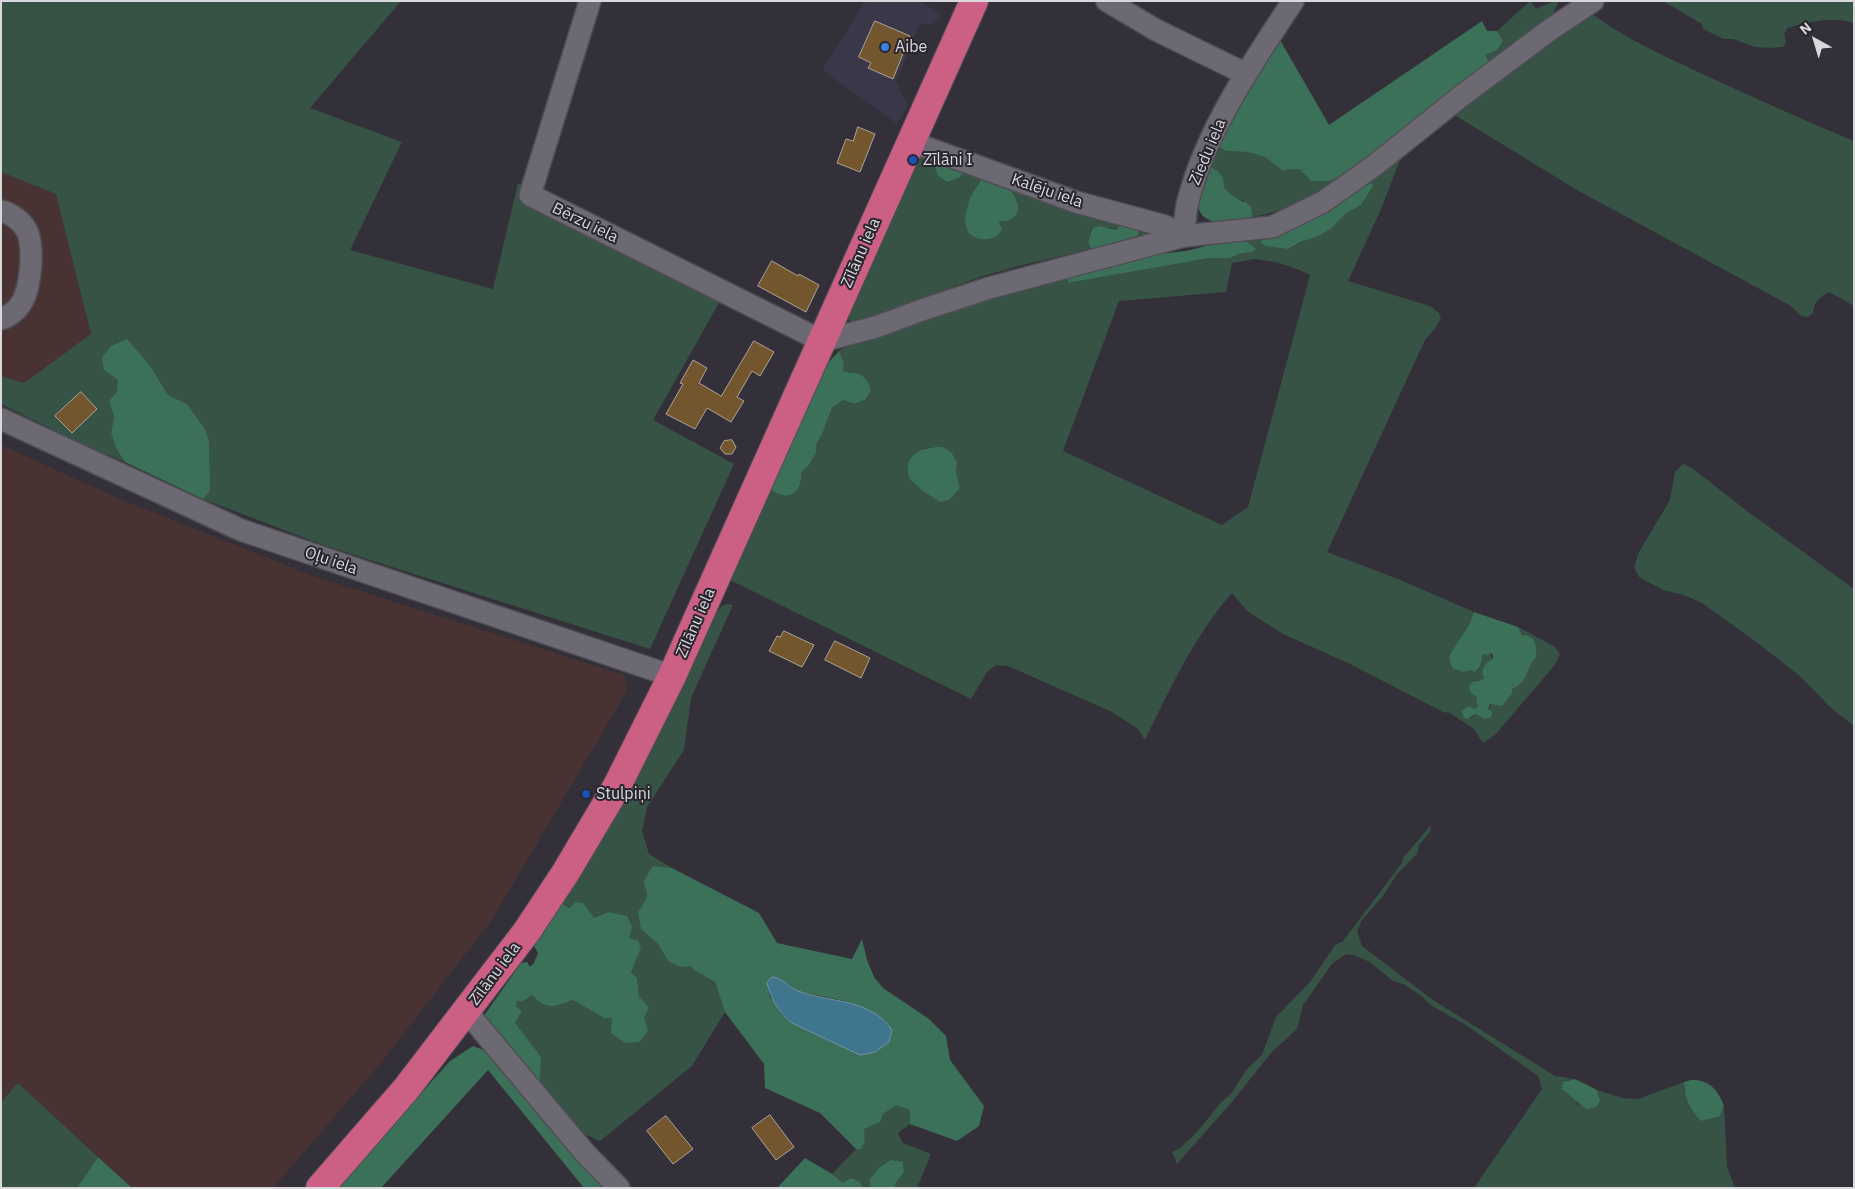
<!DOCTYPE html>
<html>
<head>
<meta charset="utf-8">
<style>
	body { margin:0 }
	#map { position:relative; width:1855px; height:1189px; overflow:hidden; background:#333039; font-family:"IBM Plex Sans",sans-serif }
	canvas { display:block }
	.frame { position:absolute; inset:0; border:2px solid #d9d8dd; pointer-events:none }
	.north { position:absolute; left:1790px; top:15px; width:50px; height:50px; -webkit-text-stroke:4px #29262f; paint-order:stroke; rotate:321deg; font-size:14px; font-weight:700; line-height:20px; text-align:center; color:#d9d8dd }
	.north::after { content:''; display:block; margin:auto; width:18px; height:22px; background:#d9d8dd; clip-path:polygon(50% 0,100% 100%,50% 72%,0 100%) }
</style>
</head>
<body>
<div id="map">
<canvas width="1855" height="1189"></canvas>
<div class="frame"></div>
<div class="north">N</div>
</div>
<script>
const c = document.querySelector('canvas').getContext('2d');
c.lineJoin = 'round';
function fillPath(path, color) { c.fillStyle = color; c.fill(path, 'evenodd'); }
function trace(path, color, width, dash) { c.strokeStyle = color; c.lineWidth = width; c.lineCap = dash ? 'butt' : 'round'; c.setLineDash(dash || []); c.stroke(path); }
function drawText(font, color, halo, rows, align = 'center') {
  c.font = font + ' "IBM Plex Sans",sans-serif'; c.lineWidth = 4; c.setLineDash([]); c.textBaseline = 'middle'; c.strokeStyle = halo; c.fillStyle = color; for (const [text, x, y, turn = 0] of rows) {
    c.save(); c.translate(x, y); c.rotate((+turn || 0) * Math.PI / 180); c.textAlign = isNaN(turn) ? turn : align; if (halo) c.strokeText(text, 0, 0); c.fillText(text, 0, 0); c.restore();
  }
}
fillPath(new Path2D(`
	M865,1H921L942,15L934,23L927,25L920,23L896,82L908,106L897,124L822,70Z`), '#393748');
fillPath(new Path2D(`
	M1,172L56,194L91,335L24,383L1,376Z
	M1,445L120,499L313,576L624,675L627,691L491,921L380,1064L273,1188H132L18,1083L1,1102Z`), '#483332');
fillPath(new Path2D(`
	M1,1H401L310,108L402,142L350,250L493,289L518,183L729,285L653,420L734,464L650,649L323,545L203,499L210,491L205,429L187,404L168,395L151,367L104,370L119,380L117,391L109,401L114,417L111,433L116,448L125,462L82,444L1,404V376L24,383L91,334L56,194L1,172Z
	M1530,1L1536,9L1554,1H1559L1554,12L1542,24L1489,62L1484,55L1497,50L1503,41L1497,31Z
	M1663,1H1854V23C1833,16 1808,22 1787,28L1784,34L1786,43L1783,47L1769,48L1755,47L1733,39H1724L1703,29L1702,24Z
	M1592,14C1623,37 1660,54 1696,71C1748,95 1801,119 1854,141V306L1829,292C1819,297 1814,302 1813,313L1808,317L1801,316L1791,306L1577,190L1453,114L1559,33Z
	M1217,146L1226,151L1249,152L1265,157L1282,170L1300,168L1350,171C1320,192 1288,211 1252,217V211L1243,200L1236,199L1205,168Z
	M917,155L936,157L941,179L947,182L959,178L967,168L982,177L971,196L1001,226L999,221L1018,202L1005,183L1154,233L1138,236V230L1121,225L1116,230L1108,227L1088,242L1091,249L1019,266L983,276L854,323L849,320L848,316Z
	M1401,157L1382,207L1348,281L1430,306L1438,312L1441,318L1436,327L1425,340L1327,552L1398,579L1474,612C1471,623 1463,640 1454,647L1480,666L1483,654L1491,653C1495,670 1470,685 1478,706L1474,709L1470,719L1476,714L1485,718C1489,703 1494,702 1507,693C1537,673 1534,656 1518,627L1555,647L1560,654L1554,666L1495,735L1483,743L1474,729L1450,713L1443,712L1348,663L1283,634L1247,611L1232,593C1194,636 1170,689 1145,740L1138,729L1112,712L1008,666L996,665L987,672L971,699L730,580L770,489C786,503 803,494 801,473L809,465L816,453V445L822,434L832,408L843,400L854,404L865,400L871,391L852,372H843L844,364L839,351L847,346L969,303L1072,276L1068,278L1066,283L1210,258H1230L1239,254L1252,252L1255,249L1245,240L1263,237L1288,249L1332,228L1344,215L1361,205L1374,185L1369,183L1384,169ZM1255,259C1275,261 1292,266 1310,275L1248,507L1222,525L1063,451L1119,301L1226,292L1232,263ZM942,447L956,462V471L960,488L915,454L926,448Z
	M1683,464L1692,468L1747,511L1854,589V726L1830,707L1800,676L1759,644L1702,603L1684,595L1663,590L1639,577L1634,567L1639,552L1670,500L1675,472Z
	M727,604L733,605L691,698L684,750L647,807L642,831L649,854L672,868L653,867L647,889L641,929L658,944L668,961L691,966L694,970L715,982L725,1012L692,1066L600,1141L586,1135L580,1138L539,1094L515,1023L522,1011L516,1006V1001L522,1002L532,995C547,1011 554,1007 573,1000L604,1018H644L639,997L637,978L631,972L629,938L608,912L594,918L561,903L627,795L656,739L716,613L722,606Z
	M1431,825L1430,832L1419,845L1417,854L1397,874L1383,896L1362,920L1357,931L1362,946L1433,1000L1555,1076L1575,1079L1567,1080L1573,1096L1578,1105L1600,1101L1597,1090L1622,1098L1638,1099L1684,1082V1091L1720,1116L1724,1106L1727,1167L1735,1188H1474L1542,1089L1538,1076L1466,1025L1432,1006L1420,995L1403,984L1393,981L1370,962L1353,955L1346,954L1332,964L1303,1005L1297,1029L1272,1052L1231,1103L1177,1164L1172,1152L1180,1148L1197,1132L1222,1101L1231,1094L1246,1070L1262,1055L1276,1017L1310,982L1335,945L1343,941L1402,863L1403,858Z
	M18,1083L98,1157L77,1188H1V1102Z
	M896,1104L910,1110V1124L898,1133L903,1143L931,1154L917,1188L895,1187V1184L904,1172L903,1162L870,1179V1188H862L860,1182L843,1183L832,1174L856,1149H861L865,1142L863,1129L880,1122L883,1114Z`), '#365345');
fillPath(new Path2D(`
	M1482,21L1487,31H1497L1503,41L1497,50L1485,55L1489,62L1469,81L1422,113L1387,146L1350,171L1330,181H1311L1300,169L1282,170L1265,157L1248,152L1226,151L1217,146L1255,78L1280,40L1329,125Z
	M936,157L967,168L959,178L948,182C936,178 934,169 936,157Z
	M1210,167C1220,171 1224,177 1224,187C1227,190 1232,196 1236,198C1246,204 1253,202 1252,217C1235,222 1202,230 1197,204C1196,196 1203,177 1205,168Z
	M982,177L1005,183C1012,192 1024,206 1015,216C1010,221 1005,222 999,221L1002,230C996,238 991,240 982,239C959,236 965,214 970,198C973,191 979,184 982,177Z
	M1369,183L1374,185L1361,205L1344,215L1332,228L1318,236L1301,242L1288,249L1266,246L1261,243L1263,237C1293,231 1319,218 1344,201C1353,195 1360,188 1369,183Z
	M1121,225H1133L1138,230V236L1091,249L1088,242L1093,228L1099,226L1116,230Z
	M1245,240L1256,249L1252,252L1239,254L1230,258H1210L1067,283L1068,278L1072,276L1150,255L1186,251L1226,241Z
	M127,339L151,367L168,395L187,404L205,429L209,442L210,491L203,499L125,462L116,448L111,433L114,417L109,401L117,391L118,380L104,370L102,358L111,346Z
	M839,351L844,364L843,372C858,372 868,375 871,391L865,400L854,404L843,400L832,408L822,434L816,445V453L809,465L801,473C803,494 786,503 770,489L819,377L828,363Z
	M942,447L951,452L957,462L956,471L960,488L949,500L940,502L923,491L909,478C909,474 907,468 908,465C912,449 929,447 942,447Z
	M1474,612L1518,627L1522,635C1536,635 1537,647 1536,657C1526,667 1529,682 1512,689V694L1502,706L1490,704L1488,709L1492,712L1491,717L1485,719L1476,714L1467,719L1463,717L1462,710L1469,706L1474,709L1478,706L1476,700L1477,697L1471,693L1469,687L1472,682L1480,681L1484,678C1480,668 1485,664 1493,658L1492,653L1487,655L1483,654L1480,666L1475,672L1471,670L1463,672L1452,668L1449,657C1457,640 1469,631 1474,612Z
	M653,866L672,868L759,913L777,943L852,959L862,939L867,960L874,977L883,988L929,1019L946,1036L950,1060L984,1106L979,1126L957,1141L910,1124V1110L896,1105L883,1114L880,1122L864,1129L865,1142L861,1149H856L820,1113L765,1088L764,1064L725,1012L715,982L694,970L691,966L681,967L668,961L658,944L641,929L638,912C646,901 650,895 643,882ZM780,978L796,991L844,1001L872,1012L885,1021L783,1016L770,996L767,983Z
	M575,902L583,903L594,918L608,912L627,916L632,927L629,938L638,941L641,947L631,972L637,978L639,997L649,1007L644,1018L648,1031L639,1042L625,1043L611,1033L612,1018H604L573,1000C554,1007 547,1011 532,995L522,1002L517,1001L516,1006L522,1011L515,1023L541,1057L539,1094L481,1020L521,963L527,962L530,967L534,963L538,953L534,946L561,903L570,908Z
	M473,1046L486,1051L577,1158L606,1188H584L488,1070L381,1188H336L450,1061Z
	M1575,1079L1597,1090L1600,1101L1596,1107L1587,1109C1577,1104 1572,1095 1562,1089L1563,1082Z
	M1691,1080C1709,1079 1718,1090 1724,1106L1720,1116L1701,1121C1691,1111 1684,1097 1684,1082Z
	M98,1157L132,1188H77Z
	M805,1158L832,1174L843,1183L851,1178L860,1182L862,1188H777Z
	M891,1160L903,1162L904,1172L895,1184L896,1188H870V1179L879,1168Z`), '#3c7159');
const water = new Path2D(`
	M772,977C785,978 787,987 798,991C830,1003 870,998 892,1030L889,1042L875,1052L860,1055L792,1023C779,1013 771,999 767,983Z`);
fillPath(water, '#40758e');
trace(water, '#6e93a6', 1);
const building = new Path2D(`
	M875,21L910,36L893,79L868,68L871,63L859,57Z
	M858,127L875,134L860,172L837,163L846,139L853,141Z
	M772,261L798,276L799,274L819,285L806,312L758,286Z
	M754,341L774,352L760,376L752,371L737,397L744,401L731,422L707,408L695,429L666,414L683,384L680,383L693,360L707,368L699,383L721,396Z
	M81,392L97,409L72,433L55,416Z
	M732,440L736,447L732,454H725L720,448L724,441Z
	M784,631L814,645L802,667L769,651L777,636L780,637Z
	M835,641L870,658L861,678L825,660Z
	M770,1115L794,1147L776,1160L752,1128Z
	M666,1116L693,1149L673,1164L647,1131Z`);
fillPath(building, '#73562e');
trace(building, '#aba49b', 1);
const minor = new Path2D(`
	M590,1L530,195L822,341L876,327L922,310L989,288L1184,236L1272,227L1323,202L1375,165L1460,97L1551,29L1593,1
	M1107,1L1156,30L1246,74
	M911,142L1076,202L1165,226L1184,236C1185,224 1185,212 1188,201C1207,128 1252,64 1293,1
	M1,211C11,213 21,221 26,229C35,245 31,291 20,305C16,311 8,317 1,319
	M1,419L241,530L672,676
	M467,1012L585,1153L619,1188`);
const highway = new Path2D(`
	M320,1188L406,1089L527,931L566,872L617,786L672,676L974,1`);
trace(minor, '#504e55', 24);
trace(highway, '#504e55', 30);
trace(minor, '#6c6973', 21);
trace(highway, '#cc5f84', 28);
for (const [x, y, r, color] of [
	[885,47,5,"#3f7fe0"],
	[913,160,5,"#1a4fb4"],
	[586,794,5,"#1a4fb4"]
]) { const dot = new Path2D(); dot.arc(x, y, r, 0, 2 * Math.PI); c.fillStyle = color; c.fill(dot); trace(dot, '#29262f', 2); }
drawText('16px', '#d9d8dd', '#29262f', [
	["Aibe",895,47],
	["Zīlāni I",923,160],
	["Stulpiņi",596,794]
], 'left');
drawText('16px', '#d9d8dd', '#29262f', [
	["Ziedu iela",1208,152,-67],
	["Kalēju iela",1047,191,19],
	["Bērzu iela",585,223,26],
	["Zīlānu iela",861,253,-66],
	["Oļu iela",331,561,19],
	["Zīlānu iela",696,623,-66],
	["Zīlānu iela",495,974,-53]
]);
</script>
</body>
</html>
